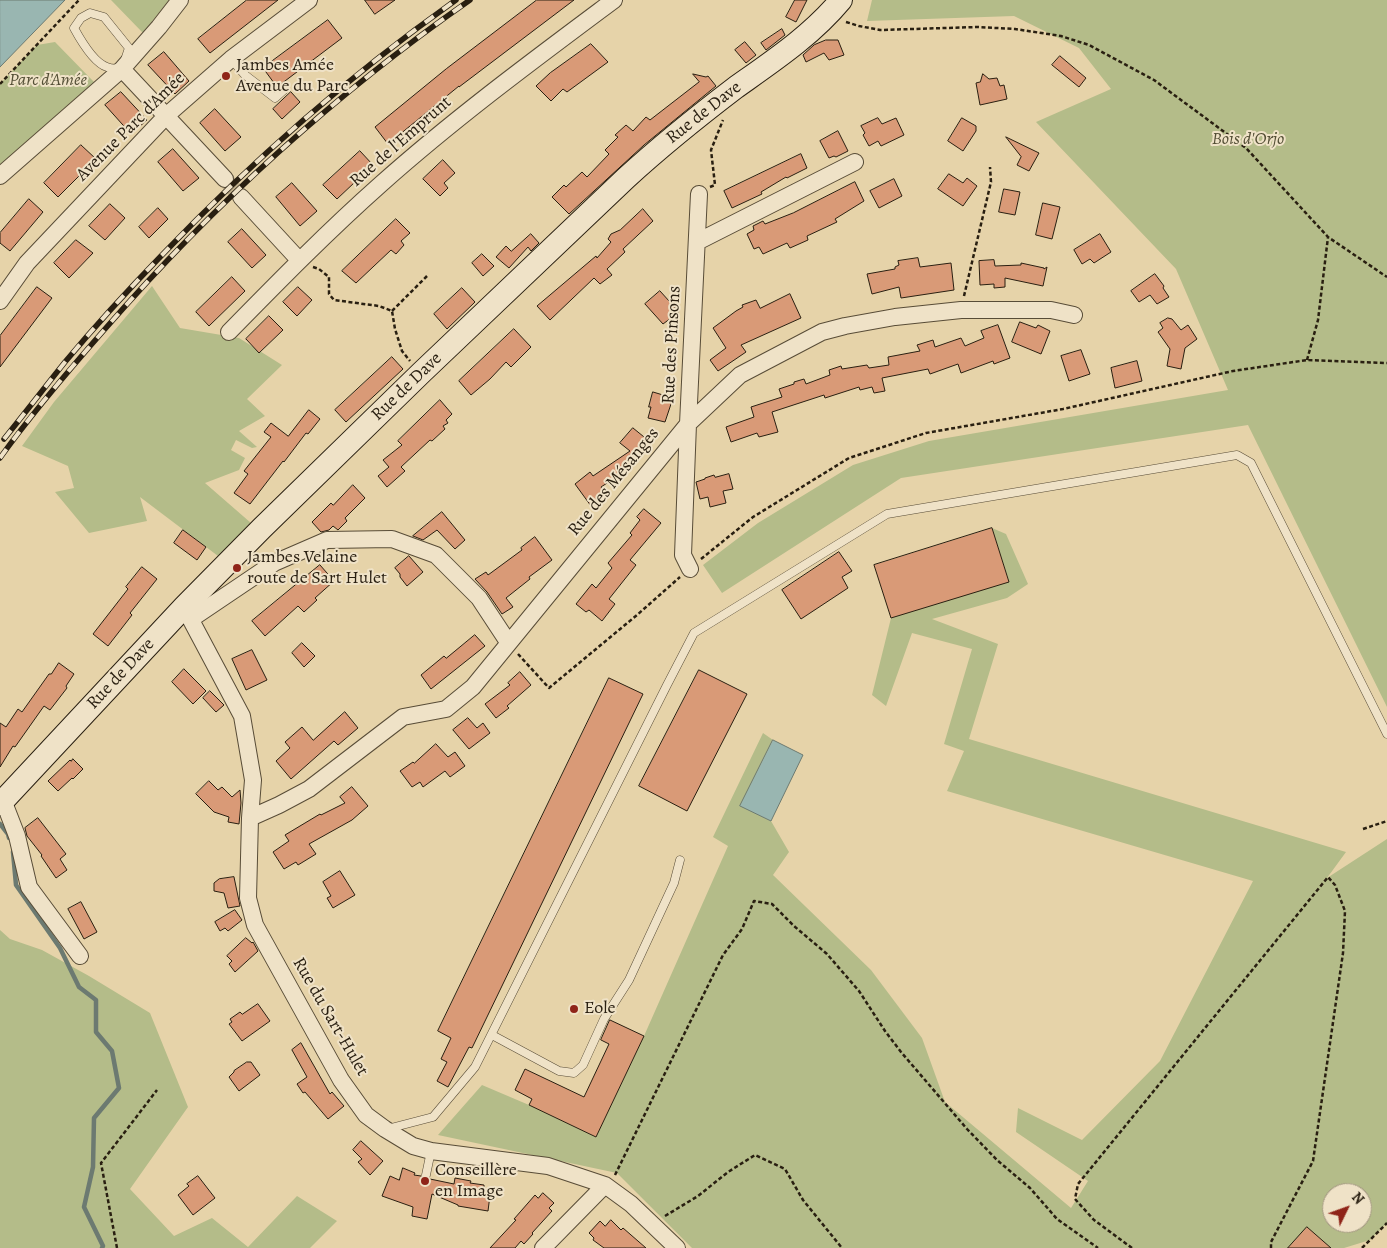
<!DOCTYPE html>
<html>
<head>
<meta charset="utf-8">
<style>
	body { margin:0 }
	#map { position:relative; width:1387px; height:1248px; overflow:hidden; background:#e6d3a9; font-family:Alegreya,serif }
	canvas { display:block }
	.north { position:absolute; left:1322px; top:1183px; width:50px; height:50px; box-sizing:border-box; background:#efe2c7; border:1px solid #a0947e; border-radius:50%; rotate:48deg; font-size:14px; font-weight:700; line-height:20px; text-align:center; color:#291f11 }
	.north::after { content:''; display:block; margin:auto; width:18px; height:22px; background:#8f2418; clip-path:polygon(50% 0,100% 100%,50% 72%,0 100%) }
</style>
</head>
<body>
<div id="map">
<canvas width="1387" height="1248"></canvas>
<div class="north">N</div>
</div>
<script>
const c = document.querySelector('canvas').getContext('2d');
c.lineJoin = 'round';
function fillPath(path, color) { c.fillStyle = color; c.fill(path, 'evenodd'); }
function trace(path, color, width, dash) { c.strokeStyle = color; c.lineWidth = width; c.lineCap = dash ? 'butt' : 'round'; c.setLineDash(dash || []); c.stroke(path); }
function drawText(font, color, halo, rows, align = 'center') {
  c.font = font + ' Alegreya,serif'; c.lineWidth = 4; c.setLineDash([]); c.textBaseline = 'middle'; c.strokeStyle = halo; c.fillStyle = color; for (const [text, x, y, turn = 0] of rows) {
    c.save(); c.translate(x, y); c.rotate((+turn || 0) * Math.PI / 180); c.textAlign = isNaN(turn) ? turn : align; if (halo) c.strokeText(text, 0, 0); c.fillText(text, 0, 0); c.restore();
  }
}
fillPath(new Path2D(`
	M111,0H169L143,33Z
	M872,0H1387V707L1248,425L901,478L722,593L703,565L758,523L853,465L929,441L1228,390L1176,269L1036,122L1111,89L1079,48L1014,16L867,21Z
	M55,42L94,82L0,165V84L37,45Z
	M152,286L180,328L239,338L282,365L247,399L265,416L239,431L257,447L252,448L236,440L231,450L245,458L239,470L205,483L251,523L218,556L140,497L147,521L89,533L55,492L74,488L68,466L22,446L54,402Z
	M992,528L1006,534L1028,584L1007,598L932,619L998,644L969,739L1346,852L1327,878L1387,839V1223L1370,1240L1344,1248H692L617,1173L438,1135L482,1085L529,1105L596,1137L644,1036L728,846L713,837L763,733L773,740L741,806L771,821L789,852L773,875L871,970L922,1038L945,1102L1071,1208L1088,1181L1016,1132L1018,1108L1082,1140L1160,1061L1253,881L947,791L964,751L944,744L972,649L912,633L886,706L872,695L891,618L1009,581ZM1332,1193H1362V1223H1332Z
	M0,930L10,939L42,950L89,976L150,1013L188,1107L130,1189L174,1236L212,1218L248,1247L297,1196L337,1221L310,1248H0Z`), '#b4bc89');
const water = new Path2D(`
	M0,0H65L0,67Z
	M773,740L803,755L771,821L740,806Z`);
fillPath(water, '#99b6b1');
trace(water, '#6c7a71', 1);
trace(new Path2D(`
	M0,824L8,834L9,838
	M13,852L16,885L60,948L79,987L96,1000V1032L112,1051L119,1088L94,1118L93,1167L84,1207L103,1246L102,1248`), '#6c7a71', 4.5);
const building = new Path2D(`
	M247,0H278L210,53L198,39Z
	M365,0H395L375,14Z
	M537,0H574L459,87V86L388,144L375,127L446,69Z
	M795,0H807L796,22L786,17Z
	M328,20L342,38L277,87L263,68Z
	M782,29L785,35L766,50L761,43Z
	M826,40H838L844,55L829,60L824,53L806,62L803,55L814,45Z
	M745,42L756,55L746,63L735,50Z
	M591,44L608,62L567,92L563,89L551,101L536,86L550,73Z
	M164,52L189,81L175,94L148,65Z
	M1060,56L1086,78L1079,87L1052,65Z
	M693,74L706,77L708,76L716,86L644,145L569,214L552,197L564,185L566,187L582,172L587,177L609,154L605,150L618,137L615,135L626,125L633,131L646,117L650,120L699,82Z
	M983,74L989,79L997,78L1000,86L1004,85L1007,99L980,105L976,83L980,82Z
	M121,92L147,120L131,134L105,105Z
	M291,92L300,102L282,119L273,109Z
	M215,109L241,137L225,151L200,123Z
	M878,118L882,124L896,118L904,135L881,146L878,141L869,146L863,135L865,133L861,126Z
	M962,118L976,126V131L963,151L948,141Z
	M838,131L848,151L836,157L834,156L829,158L820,141Z
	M1006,137L1039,153L1029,171L1017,165L1021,157Z
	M81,145L96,159L58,197L44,183Z
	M173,149L199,178L183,191L158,162Z
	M360,151L373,165L337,199L323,185Z
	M801,154L807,168L787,178L786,177L761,192L762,194L732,208L724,191Z
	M443,160L455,173L444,183L448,188L440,196L423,179Z
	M949,174L963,183L967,178L977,186L963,206L938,189Z
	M894,179L902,196L879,208L870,191Z
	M855,182L864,201L835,219L837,222L807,236L808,240L790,248L787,243L763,254L759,247L754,249L747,234L754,230L753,226L763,221L765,224L793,213Z
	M292,183L317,211L300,226L276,197Z
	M1004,189L1020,192L1015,215L999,212Z
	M29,199L43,212L10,251L0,243V233Z
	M1043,203L1060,207L1052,239L1036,235Z
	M110,204L125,218L105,240L89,226Z
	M158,208L168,219L149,238L139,227Z
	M643,209L653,221L623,249L625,252L607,269L612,275L600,284L594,278L550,320L537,306L596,256L597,258L611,242L608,239L611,234L620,230Z
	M396,219L410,233L401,241L404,245L396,254L391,250L356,283L342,271Z
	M242,229L266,255L252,268L228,242Z
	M531,234L539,243L531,251L528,247L509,268L496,257L506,246L511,251Z
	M1100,234L1111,252L1094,263L1090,259L1082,264L1074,250Z
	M76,240L93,253L69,278L54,263Z
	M482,254L494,266L483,276L472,263Z
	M918,258L920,267L951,263L954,290L901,298L899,287L872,294L867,274L895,269V267L899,265L898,261Z
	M994,260L995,266L1021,265V263L1044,268V269L1047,267L1043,286L1005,278V287L994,288V284L980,285L979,261Z
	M1155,274L1164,286L1163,288L1169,297L1157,304L1150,295L1139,302L1131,291Z
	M232,277L245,291L209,326L196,312Z
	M37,287L52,298L0,367V336Z
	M298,287L312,300L297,316L283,302Z
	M462,288L475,302L447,329L434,314Z
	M660,291L679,312L663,324L645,304Z
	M790,294L801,318L741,345L746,352L718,371L710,360L726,348L713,328L736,311L743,307L742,305L756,300L760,308Z
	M269,316L283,330L259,353L246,339Z
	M1168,318L1172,319L1181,330L1188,325L1197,339L1185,348L1181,369L1167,366L1170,349L1158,332L1163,328L1160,323Z
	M1020,322L1036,328L1038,325L1050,331L1041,354L1012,342Z
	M998,325L1010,358L994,364L993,361L961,373L958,364L930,374L928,369L882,378L885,391L874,393L872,387L860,390L859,387L825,398L824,395L772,412L778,432L759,437L757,433L731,442L726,427L754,417L751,407L782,397L779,389L794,384V382L804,379L806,384L830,375L829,370L841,366L842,369L867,365L869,368L889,365L888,357L920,351L917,345L933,340L935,347L961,338L965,346L984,338L981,331Z
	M514,329L531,347L511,367L506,362L490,379L471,395L459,381Z
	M1081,350L1090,374L1069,381L1061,356Z
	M392,357L403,369L346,422L335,410Z
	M1137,361L1142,381L1115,388L1111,368Z
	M653,392L673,398L665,422L648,418L651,407H649Z
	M440,400L452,414L446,420L448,423L443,426L445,429L432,441L430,440L401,467L405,471L387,487L378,476L389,467L383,460L402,445L398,441Z
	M309,410L320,419L308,434L306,433L284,462L283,461L250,504L234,493L248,474L244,471L271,437L264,432L271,423L288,436Z
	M633,428L649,441L642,449H641L625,466L627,470L601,487L606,494L591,506L575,484L590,472L593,476L630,451L620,443Z
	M729,474L733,489L723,491L726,503L710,507L708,497L700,499L696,482L705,479V478L714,475L715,477Z
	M353,485L365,498L345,518L347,521L338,530L333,526L329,530L321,532L312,522L331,503L333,505Z
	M644,509L661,523L630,560L636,565L609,599L615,604L602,621L589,610L586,612L576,604L592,584L596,588L612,568L608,563L632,535L630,533L640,520L637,517Z
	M442,512L465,540L455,549L437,530L423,540L413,536Z
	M992,528L1009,582L891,618L874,565Z
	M183,530L206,547L197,560L174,543Z
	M535,537L552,560L529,577L530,579L506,598L513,607L502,614L487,592L475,579L486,572L488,575L522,550L521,548Z
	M839,552L852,571L842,577L848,588L801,619L782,590Z
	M409,556L423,572L407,586L400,577V574L395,568Z
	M320,565L334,581L315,598L317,600L304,612L298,606L265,636L252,621Z
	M142,567L157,579L130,613L132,615L108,646L93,634L128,589L126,587Z
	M475,635L485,646L431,689L421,675L444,656L446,658Z
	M302,643L315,656L304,667L292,653Z
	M252,650L267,680L246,690L232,659Z
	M59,663L74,674L66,686L67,688L50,710L44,706L15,747L13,746L0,767V723L6,727L18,709L22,712L49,674H51Z
	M184,669L206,691L193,704L172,682Z
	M699,670L747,694L687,811L639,786Z
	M520,672L531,685L507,706L509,708L496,718L485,704L510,685L508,683Z
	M609,678L643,694L472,1048L469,1047L448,1087L437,1081L447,1062L441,1059L451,1038L438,1031Z
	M210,691L224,705L216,712L203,698Z
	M345,712L358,728L338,745L334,741L291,779L276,761L290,748L285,742L302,727L313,740Z
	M468,718L477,728L483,723L490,733L469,749L453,730Z
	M436,744L448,757L455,752L465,766L450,777L445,771L423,787L420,782L412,787L400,771L413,762L414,763Z
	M73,759L83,769L73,779L72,778L58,791L48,781L70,760L71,761Z
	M209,781L218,790L222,787L232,797L240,790L241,803L239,824L228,822L229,817L214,812L196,794Z
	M352,787L368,806L352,820L309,844L316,854L298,865L296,862L284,869L273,852L289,841L285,835L320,814L321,815L345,803L340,797Z
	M38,818L66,854L60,859L67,870L56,878L41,856L42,855L27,836L25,828Z
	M340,871L355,895L333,908L327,898L331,896L323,882Z
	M234,877L240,906L228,908L224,893L214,891V883L219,879Z
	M81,902L97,932L84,939L68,909Z
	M235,910L242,920L228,931L225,928L220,931L215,922Z
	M246,938L252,943L253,942L258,951L235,972L229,964L232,961L227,956Z
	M258,1004L270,1021L242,1041L229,1024L232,1022L230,1019L240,1012L242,1014Z
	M610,1020L644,1036L596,1137L529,1105L532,1099L515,1090L525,1069L584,1097L609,1044L601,1040Z
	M301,1043L330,1094L332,1092L344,1106L328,1119L305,1092L303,1093L297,1084L307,1077L292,1050Z
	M247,1062H251L260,1075L239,1091L229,1077L234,1072V1071Z
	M361,1141L383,1161L370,1175L358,1162L362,1159L353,1150Z
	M403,1168L415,1173L414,1175L421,1176L424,1180L430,1179L454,1184L455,1178L471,1181L470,1183L484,1185V1194L490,1195L488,1211L458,1206V1205L432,1194L427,1219L412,1216L413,1207L382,1196L390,1176L399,1180Z
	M198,1176L215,1198L193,1215L178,1195L189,1186L187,1184Z
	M543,1193L554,1203L549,1208L552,1211L532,1233L533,1234L524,1244L521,1241L515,1248H490L516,1220L514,1219L535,1195L538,1198Z
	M611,1220L621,1230L623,1228L646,1248H604L593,1240L594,1238L589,1233L600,1221L605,1226Z
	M1307,1227L1331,1248H1288Z`);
fillPath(building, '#d99a77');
trace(building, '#291f11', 1);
trace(new Path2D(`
	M225,179L241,197`), '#c0af8b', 16, [16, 8]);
const service = new Path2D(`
	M90,13L104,17L129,48L122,69C117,68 111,69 107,67C94,63 80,39 74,28L81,18Z
	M231,59L245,75L275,98L284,90
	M492,1035L559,1071L574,1073L583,1065L604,1019L629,980L674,883L680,860
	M387,1129L433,1117L475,1067L667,685L694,633L887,514L1237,455L1251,463L1387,734
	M426,1175L431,1151`);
const minor = new Path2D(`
	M122,69L225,179
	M0,176L122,69L159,27L180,0
	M241,197L299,260
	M697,242L855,162
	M0,301L27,263L167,115L231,59L309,0
	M229,332C278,282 328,231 381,184C455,118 535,59 614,0
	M690,569L683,555L688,424L699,194
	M184,607L242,716L253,780L250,818L248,898L255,925L341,1080L366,1115L385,1129L413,1146L431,1151L548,1166L605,1185L631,1204L677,1248
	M191,619L274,563L327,540L392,539L436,555L479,598L508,642
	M3,800L17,836L29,887L80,956
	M250,818L279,805L309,789L403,717L446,709L473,687L688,424L740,375L822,332L845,326L895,317L961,310H1051L1074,315
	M543,1248L605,1185`);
const secondary = new Path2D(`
	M0,804L184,607L262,528L421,373L626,178C661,146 697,117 735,88C773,61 811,36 841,0`);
trace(service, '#584c37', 9);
trace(minor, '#584c37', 18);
trace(secondary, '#291f11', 24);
trace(new Path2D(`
	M846,22L859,26L880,30L978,27L1015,29L1061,36L1089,45L1154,80L1246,148L1328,237L1387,277
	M0,84L79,0
	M710,187L715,185L711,150L723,120
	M313,267L319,269L329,277V294L334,300L379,306L392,311L395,329L402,351L410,361
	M964,296L991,182L990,167
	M392,311L428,275
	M1307,360L1318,320L1328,237
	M701,559L753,517L849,458L926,433L1063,409L1233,371L1307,360L1387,363
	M518,654L549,688L637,615L680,577
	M1363,829L1387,821
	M615,1175L723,955L742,929L754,901L772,904L794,926L827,954L859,991L885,1031L901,1052L967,1129L997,1160L1030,1188L1057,1219L1098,1248
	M665,1216L698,1196L728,1172L755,1155L785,1169L803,1200L842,1248
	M117,1248L101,1163L157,1090
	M1132,1248L1094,1220L1075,1199L1078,1184L1328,877L1335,885L1345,911L1343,953L1313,1161L1271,1242V1248
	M1362,1248L1387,1223`), '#291f11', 2.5, [4, 2.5]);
trace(service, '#efe2c7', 8);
trace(minor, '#efe2c7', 16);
trace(secondary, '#efe2c7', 22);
const rail = new Path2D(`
	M4,439C25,413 45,387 65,362C96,325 129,289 162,255C252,161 350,75 456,0
	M0,458C32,413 69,370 105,329C213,205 335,94 470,0`);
trace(rail, '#291f11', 5.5);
trace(rail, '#efe2c7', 4, [11]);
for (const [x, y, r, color] of [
	[226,76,5,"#8f2418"],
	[237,568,5,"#8f2418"],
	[574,1009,5,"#8f2418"],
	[425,1181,5,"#8f2418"]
]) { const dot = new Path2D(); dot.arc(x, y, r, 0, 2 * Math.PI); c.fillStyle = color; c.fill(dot); trace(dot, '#efe2c7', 2); }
drawText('18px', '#291f11', '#efe2c7', [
	["Jambes Amée",236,66],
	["Avenue du Parc",236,87],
	["Jambes Velaine",247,558],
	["route de Sart Hulet",247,579],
	["Eole",584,1009],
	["Conseillère",435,1171],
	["en Image",435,1192]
], 'left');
drawText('italic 18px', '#534e35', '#efe2c7', [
	["Parc d'Amée",48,81],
	["Bois d'Orjo",1248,140]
]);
drawText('18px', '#291f11', '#efe2c7', [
	["Rue de Dave",704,113,-38],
	["Avenue Parc d'Amée",131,127,-45],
	["Rue de l'Emprunt",401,142,-41],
	["Rue des Pinsons",672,345,-87],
	["Rue de Dave",407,387,-44],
	["Rue des Mésanges",614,482,-51],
	["Rue de Dave",121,674,-47],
	["Rue du Sart-Hulet",330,1017,60]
]);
</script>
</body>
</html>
